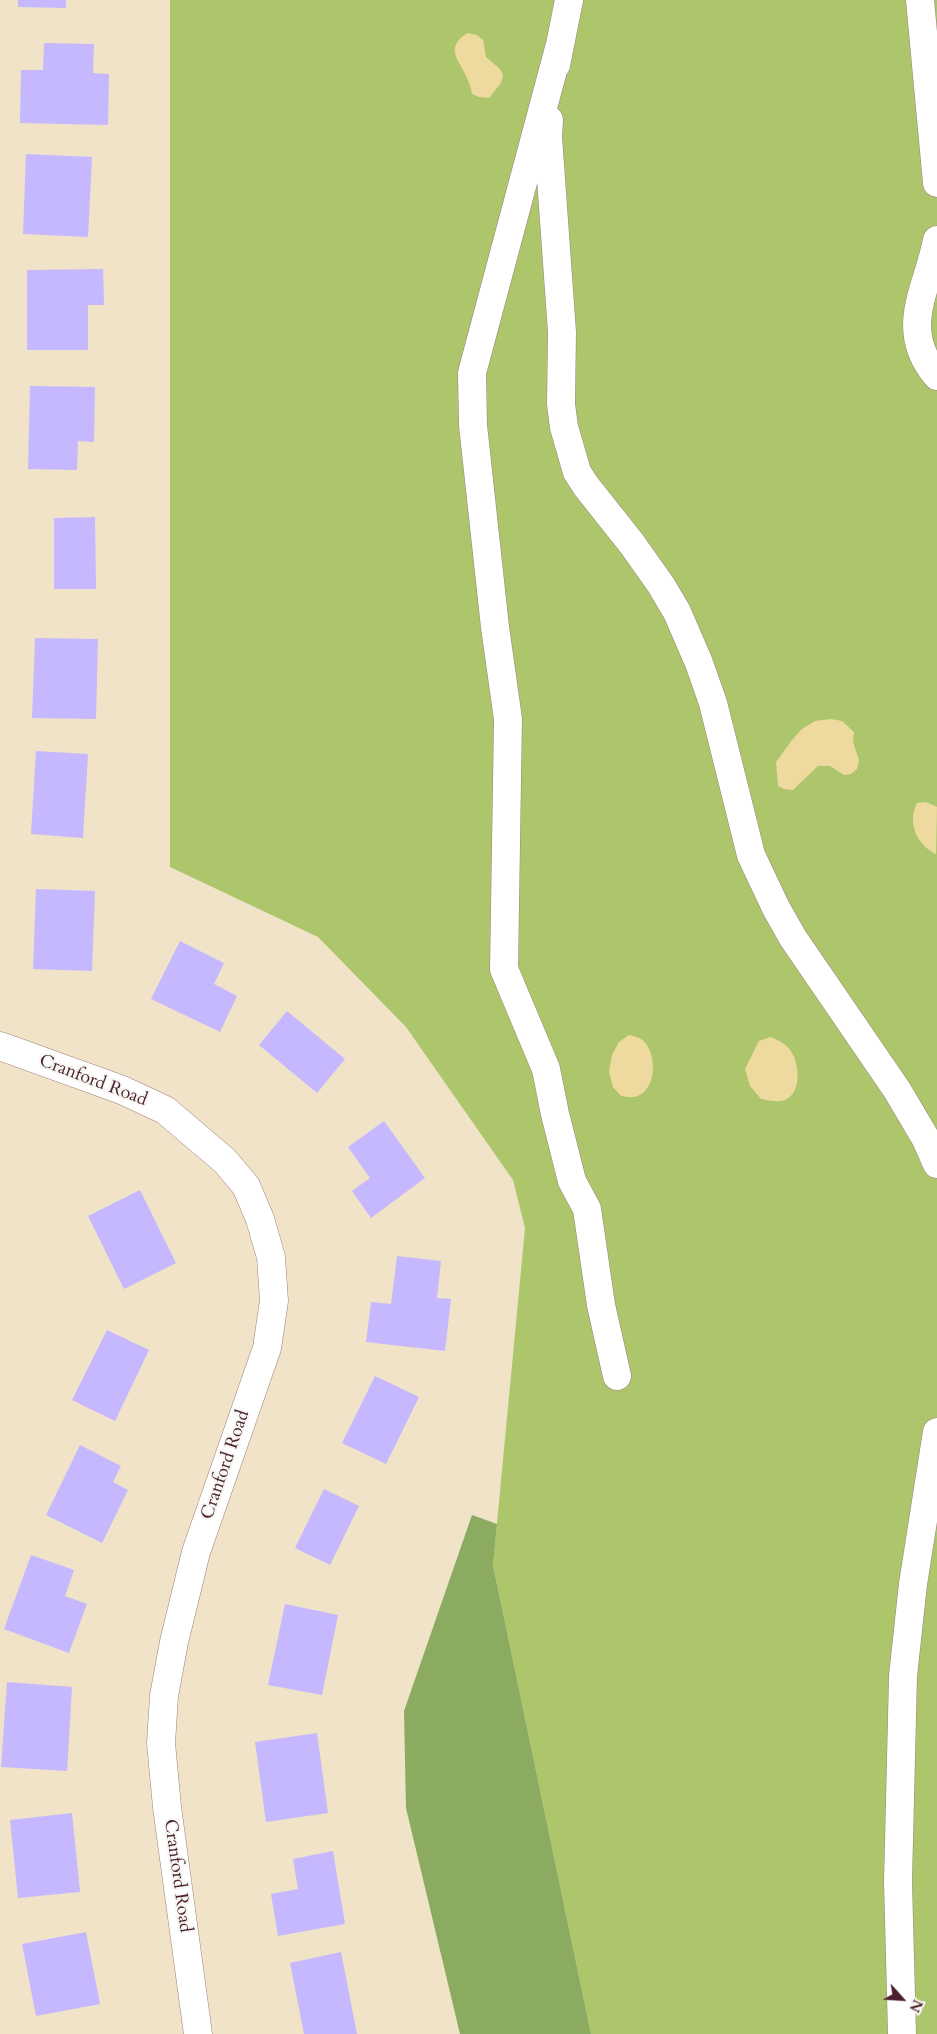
<!DOCTYPE html>
<html>
<head>
<meta charset="utf-8">
<style>
	body { margin:0 }
	#map { position:relative; width:937px; height:2034px; overflow:hidden; background:#f0e3c8; font-family:Cardo,serif }
	canvas { display:block }
	.north { position:absolute; left:877px; top:1974px; width:50px; height:50px; -webkit-text-stroke:4px #f6f6f2; paint-order:stroke; rotate:116deg; font-size:14px; font-weight:700; line-height:20px; text-align:center; color:#4a1f2b }
	.north::after { content:''; display:block; margin:auto; width:18px; height:22px; background:#4a1f2b; clip-path:polygon(50% 0,100% 100%,50% 72%,0 100%) }
</style>
</head>
<body>
<div id="map">
<canvas width="937" height="2034"></canvas>
<div class="north">N</div>
</div>
<script>
const c = document.querySelector('canvas').getContext('2d');
c.lineJoin = 'round';
function fillPath(path, color) { c.fillStyle = color; c.fill(path, 'evenodd'); }
function trace(path, color, width, dash) { c.strokeStyle = color; c.lineWidth = width; c.lineCap = dash ? 'butt' : 'round'; c.setLineDash(dash || []); c.stroke(path); }
function drawText(font, color, halo, rows, align = 'center') {
  c.font = font + ' Cardo,serif'; c.lineWidth = 4; c.setLineDash([]); c.textBaseline = 'middle'; c.strokeStyle = halo; c.fillStyle = color; for (const [text, x, y, turn = 0] of rows) {
    c.save(); c.translate(x, y); c.rotate((+turn || 0) * Math.PI / 180); c.textAlign = isNaN(turn) ? turn : align; if (halo) c.strokeText(text, 0, 0); c.fillText(text, 0, 0); c.restore();
  }
}
fillPath(new Path2D(`
	M170,0H937V2034H591L493,1565L525,1228L513,1180L406,1027L318,937L170,867Z`), '#adc66c');
fillPath(new Path2D(`
	M472,1515L497,1524L493,1565L591,2034H460L406,1808L404,1711Z`), '#8aab60');
fillPath(new Path2D(`
	M467,33L477,35L483,40L486,57L500,69L503,75L501,83L489,98L479,97L472,94C471,88 469,83 467,78C459,59 444,49 467,33Z
	M831,719L842,721L854,732L853,742L859,760L857,769L851,774L844,775L830,766H818L793,790L784,789L778,786L776,762L792,740L802,729L815,721Z
	M926,802L937,807L936,854C917,845 907,823 917,803Z
	M629,1035C633,1036 638,1037 641,1039C659,1051 657,1095 633,1097C630,1098 625,1096 621,1096L613,1087L609,1072L612,1055L619,1042Z
	M771,1037C778,1040 786,1044 790,1050C800,1063 802,1093 785,1100C778,1103 768,1100 761,1099L750,1086L745,1069L759,1041Z`), '#eeda9e');
fillPath(new Path2D(`
	M18,0H66V8L18,7Z
	M44,43L94,44L93,73L109,74L108,125L20,123L21,70H43Z
	M26,154L92,157L88,237L23,234Z
	M103,269L104,305H88V350H27V270Z
	M30,386L95,387L94,442L78,441L77,470L28,469Z
	M95,517L96,589H54V518Z
	M35,638L98,639L96,719L32,718Z
	M36,751L88,754L83,838L31,834Z
	M36,889L95,891L92,971L33,969Z
	M180,941L224,963L214,984L237,996L220,1032L151,999Z
	M287,1011L345,1059L317,1093L259,1045Z
	M384,1121L425,1178L371,1218L352,1191L370,1178L348,1147Z
	M140,1190L176,1263L124,1289L88,1216Z
	M397,1256L441,1261L437,1298L451,1299L445,1351L366,1342L371,1302L391,1304Z
	M107,1330L149,1350L115,1421L72,1400Z
	M375,1376L419,1397L386,1464L342,1443Z
	M80,1445L121,1466L113,1482L128,1490L102,1543L46,1515Z
	M324,1489L359,1506L330,1565L295,1548Z
	M31,1555L74,1570L65,1596L87,1604L69,1653L4,1629Z
	M285,1604L338,1615L322,1695L268,1685Z
	M7,1682L72,1687L67,1771L1,1767Z
	M317,1733L328,1813L266,1822L255,1742Z
	M72,1813L80,1892L18,1898L10,1820Z
	M333,1851L345,1924L278,1936L271,1894L298,1889L293,1859Z
	M86,1932L100,2004L36,2016L22,1944Z
	M341,1952L357,2034H304L290,1963Z`), '#c5b8fe');
const minor = new Path2D(`
	M920,0L937,183
	M559,48L472,373L473,425L495,627L508,719L504,969L546,1069L555,1114L572,1181L587,1209L601,1305L617,1376
	M556,65L569,0
	M549,120L548,137L562,332L561,404L564,427L577,472L586,486L632,544L661,585L677,612L699,663L713,703L751,855L776,908L793,938L897,1090L926,1139L937,1164
	M937,240C928,289 897,329 937,376
	M0,1046L122,1090L165,1110L225,1161L246,1186L260,1219L271,1257L274,1301L267,1348L196,1552L174,1642L164,1696L161,1743L167,1807L198,2034
	M902,2034L898,1882L903,1676L913,1584L937,1432`);
trace(minor, '#9d817a', 29);
trace(minor, '#fff', 28);
drawText('18px', '#4a1f2b', '#f6f6f2', [
	["Cranford Road",93,1081,21],
	["Cranford Road",226,1465,-71],
	["Cranford Road",177,1876,82]
]);
</script>
</body>
</html>
